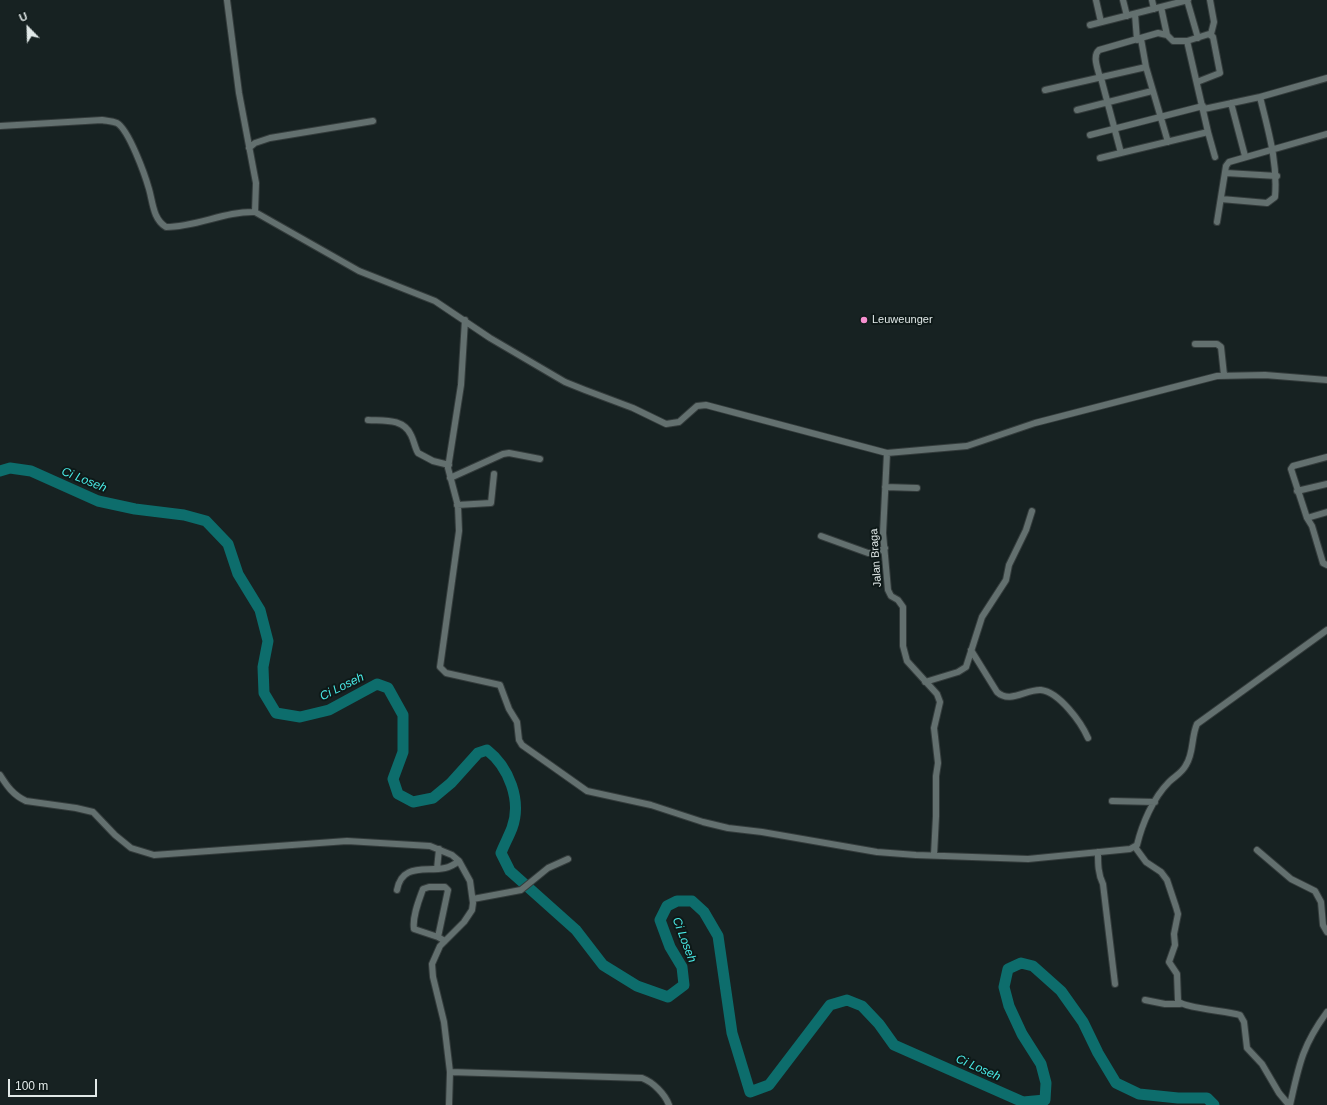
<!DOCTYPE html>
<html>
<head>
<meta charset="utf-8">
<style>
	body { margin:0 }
	#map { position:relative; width:1327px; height:1105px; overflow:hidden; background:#172222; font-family:Helvetica,sans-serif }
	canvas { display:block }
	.north { position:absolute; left:8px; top:8px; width:40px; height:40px; -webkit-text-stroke:3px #0e1918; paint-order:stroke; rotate:337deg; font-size:11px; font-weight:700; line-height:16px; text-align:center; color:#e1e9e8 }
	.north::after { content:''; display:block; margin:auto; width:14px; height:18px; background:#e1e9e8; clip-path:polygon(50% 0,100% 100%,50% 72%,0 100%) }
	.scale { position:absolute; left:8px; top:1079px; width:89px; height:18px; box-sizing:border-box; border:2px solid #e1e9e8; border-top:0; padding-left:5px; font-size:12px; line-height:14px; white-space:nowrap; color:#e1e9e8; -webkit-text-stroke:3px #0e1918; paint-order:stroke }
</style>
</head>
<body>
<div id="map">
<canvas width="1327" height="1105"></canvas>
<div class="north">U</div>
<div class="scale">100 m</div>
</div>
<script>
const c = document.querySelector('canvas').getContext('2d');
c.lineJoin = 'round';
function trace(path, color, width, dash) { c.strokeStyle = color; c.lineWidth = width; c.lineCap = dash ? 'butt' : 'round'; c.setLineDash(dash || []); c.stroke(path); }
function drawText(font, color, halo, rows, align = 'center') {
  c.font = font + ' Helvetica,sans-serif'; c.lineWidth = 4; c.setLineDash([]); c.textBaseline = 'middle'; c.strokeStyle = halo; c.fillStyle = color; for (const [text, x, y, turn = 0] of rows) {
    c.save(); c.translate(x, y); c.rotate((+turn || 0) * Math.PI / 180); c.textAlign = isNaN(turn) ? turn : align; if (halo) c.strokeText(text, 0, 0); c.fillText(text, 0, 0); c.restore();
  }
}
trace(new Path2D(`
	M0,471L10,468L31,471L98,501L135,509L184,515L206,521L228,544L238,574L260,610L268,641L263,667L264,693L276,713L300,717L329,710L377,684L388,688L403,715V752L393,779L398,794L413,802L433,798L451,783L478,753L487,750C509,767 522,801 512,828C509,836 504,845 501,853L510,871L576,930L603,965L637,986L668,997L684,985L682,967L670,947L660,920L667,906L677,901H692L704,912L718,936L732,1033L750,1092L769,1085L830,1005L847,1000L862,1006L879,1024L894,1045L1023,1102L1045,1100L1046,1083L1041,1064L1022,1034L1009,1006L1004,987L1008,969L1021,963L1033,966L1061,991L1083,1022L1098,1053L1116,1083L1139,1094L1178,1098H1207L1214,1105`), '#0d6d6c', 11);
const minor = new Path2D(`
	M227,0L239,93L256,183L255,212
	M1096,0L1101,22
	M1123,0L1127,16
	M1152,0L1154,9
	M1187,0L1198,38
	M1210,0L1214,22L1211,34
	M1161,7L1167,35
	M1135,14L1137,40
	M1090,25L1188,0
	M1187,41L1209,34L1213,37L1220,73L1197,82
	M1146,67L1168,142
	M1100,78C1098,69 1092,56 1099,50L1158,33L1167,35L1173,41H1187L1208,132L1100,158
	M1101,78L1121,153
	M1045,90L1146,67L1141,39
	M1231,103L1245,156
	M1204,109L1260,97L1327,78
	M1077,110L1152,91
	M0,126L102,120C107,121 112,121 117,123C129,130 145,175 149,189C153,203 153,219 166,227C197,227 225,211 255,212L359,271L435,301L490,338L565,382L585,390L633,408L666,424L679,422L697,406L706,405L887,453L967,446L1035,423L1217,376L1265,375L1327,380
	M1208,132L1215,157
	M1090,135L1203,106
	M249,148L255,143L270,138L373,121
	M1226,173L1277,176
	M1221,199L1267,203L1275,197C1278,162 1268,130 1260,97
	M1217,222L1226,166L1229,162L1327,134
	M465,320L461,385L448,468L458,506L459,531L440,667L446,673L500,685L509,709L517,722L519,740L522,745L587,791L651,805L703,822L728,828L762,832L877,852L916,855L1028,859L1130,849L1137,845C1142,824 1153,798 1169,782C1175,776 1182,773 1186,765C1194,753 1191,737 1197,724L1327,630
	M1195,344H1217L1221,347L1224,375
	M368,420C384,421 403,418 411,435C414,441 415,448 418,453L433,461L449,465
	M887,453L883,533L888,590L891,596L898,600L903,607V646L907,661L937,694L940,702L934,728L938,763L936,776V816L934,855
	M450,478L503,454L509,453L540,459
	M885,487L917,488
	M1297,491L1327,484
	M457,505L491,503L494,474
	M1327,512L1307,518L1312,526L1323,563L1327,565
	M1307,518L1291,469L1293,466L1327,457
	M821,536L868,553H876L885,548
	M971,650L997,692C1010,704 1026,689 1041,690C1059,692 1081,722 1088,738
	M925,682L958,672L966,667L982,617L1006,580L1009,565L1026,530L1032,511
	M0,775C7,786 13,795 26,801L76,808L93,812L115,835L131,848L154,855L347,841L430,846L452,855L459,861L470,881L473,903L472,910L464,922L440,946L432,964L433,977L444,1022L450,1072
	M1112,801L1155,802
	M1135,847L1146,862L1161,872L1167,880L1176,907L1178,914L1174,934L1175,945L1169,962L1177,974L1178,1001C1183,1008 1228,1011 1240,1015L1244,1022L1247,1048L1262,1064L1279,1093L1289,1105
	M1257,850L1291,879L1315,891L1321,902L1323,925L1327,932
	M1098,852C1098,864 1098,874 1103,884L1115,984
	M437,869L439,849
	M397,890C402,863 425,872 445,868C450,867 455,864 459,861
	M473,899L521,890L548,868L568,859
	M438,937L448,890L445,887H429L423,889C419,900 412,917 414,929L438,937L445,941
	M1145,1000L1165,1004H1180
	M449,1105L450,1072L642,1078C653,1082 665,1094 669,1105
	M1290,1105C1299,1065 1302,1046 1327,1012`);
trace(minor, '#343c3c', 8);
trace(minor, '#63706f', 6);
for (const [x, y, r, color] of [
	[864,320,4,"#f690cf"]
]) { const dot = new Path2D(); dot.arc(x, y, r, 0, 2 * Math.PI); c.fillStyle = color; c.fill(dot); trace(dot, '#0e1918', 1.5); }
drawText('11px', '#e1e9e8', '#0e1918', [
	["Leuweunger",872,320]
], 'left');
drawText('11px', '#e1e9e8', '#0e1918', [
	["Jalan Braga",876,558,-94]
]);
drawText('italic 12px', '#4aebe7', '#0e1918', [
	["Ci Loseh",84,480,22],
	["Ci Loseh",342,687,-26],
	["Ci Loseh",684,940,69],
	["Ci Loseh",978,1068,24]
]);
</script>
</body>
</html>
